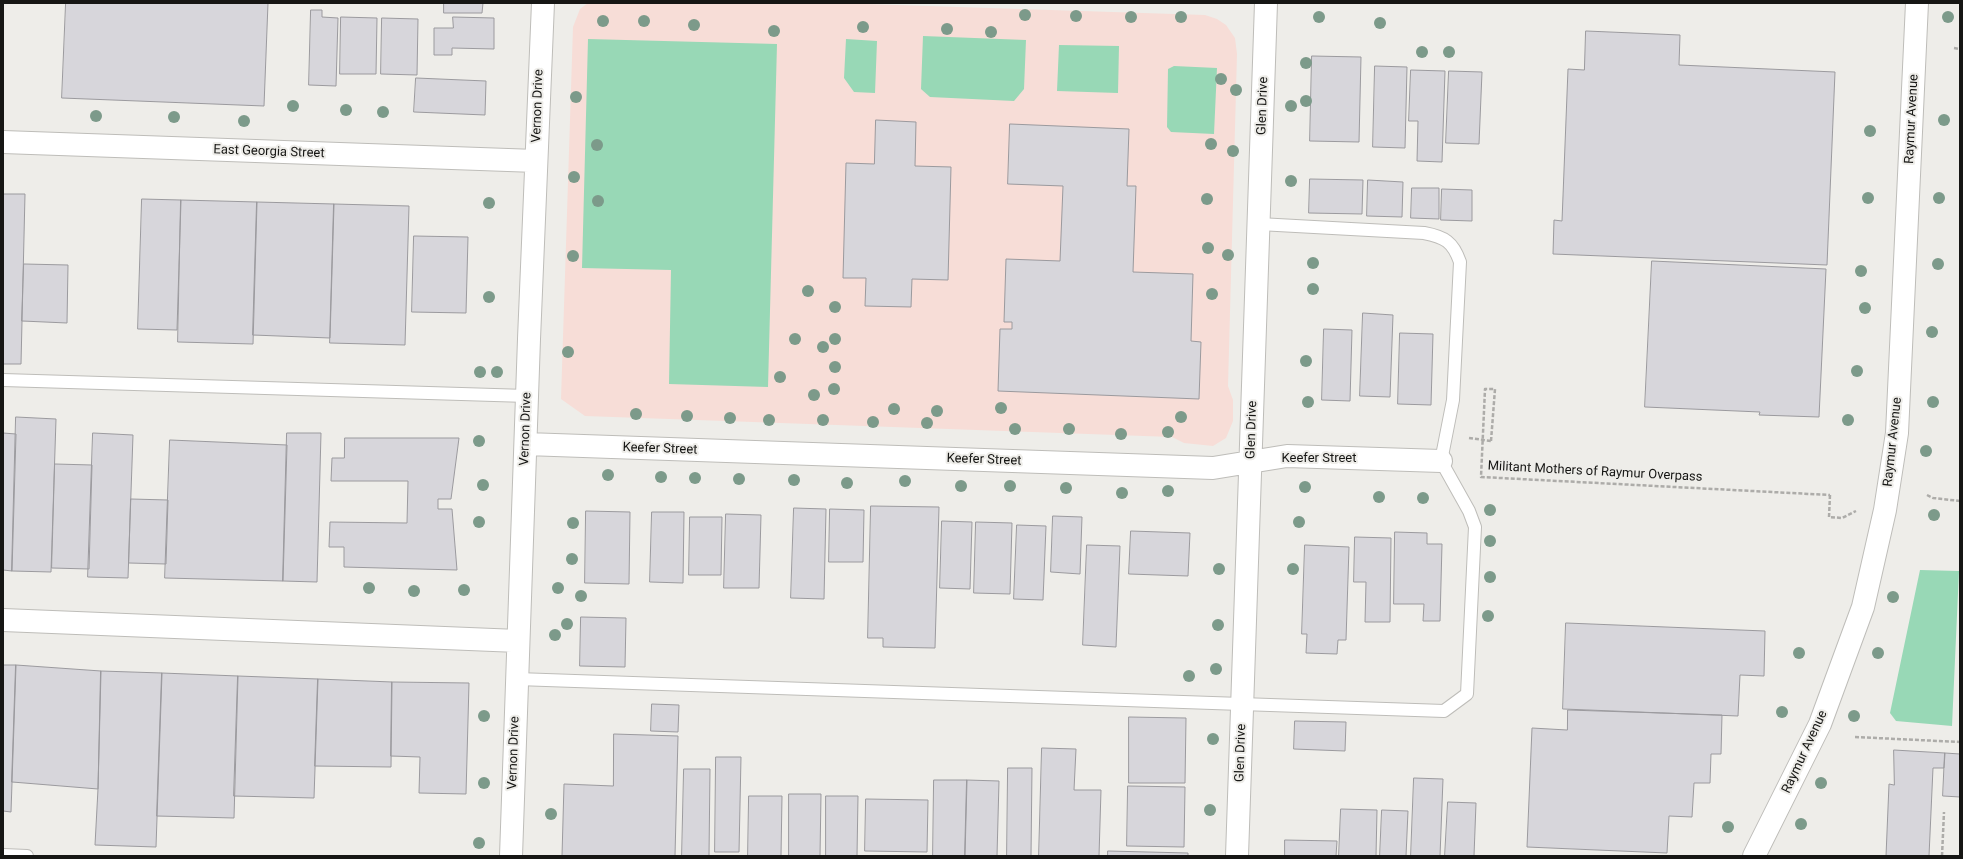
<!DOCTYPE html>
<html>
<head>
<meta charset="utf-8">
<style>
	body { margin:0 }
	#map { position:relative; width:1963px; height:859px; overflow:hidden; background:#eeede9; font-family:Roboto,sans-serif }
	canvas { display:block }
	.frame { position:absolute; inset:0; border:4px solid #161614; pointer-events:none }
</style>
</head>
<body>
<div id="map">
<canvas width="1963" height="859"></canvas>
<div class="frame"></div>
</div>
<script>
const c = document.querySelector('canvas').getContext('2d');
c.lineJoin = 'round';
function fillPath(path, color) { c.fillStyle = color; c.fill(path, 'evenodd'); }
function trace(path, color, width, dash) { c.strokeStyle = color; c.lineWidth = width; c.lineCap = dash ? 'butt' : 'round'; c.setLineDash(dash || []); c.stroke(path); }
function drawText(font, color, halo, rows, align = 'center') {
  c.font = font + ' Roboto,sans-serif'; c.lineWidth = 4; c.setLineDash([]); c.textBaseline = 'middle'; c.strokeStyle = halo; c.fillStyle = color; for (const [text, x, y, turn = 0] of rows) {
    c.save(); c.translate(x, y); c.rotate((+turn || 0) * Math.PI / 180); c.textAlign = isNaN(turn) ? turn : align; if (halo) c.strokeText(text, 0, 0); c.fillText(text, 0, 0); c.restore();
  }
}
fillPath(new Path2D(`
	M588,3H835L1205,15L1217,19L1226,25L1235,38L1237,54L1228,386L1233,400V421L1226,438L1213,446L1184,443L1172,437L585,416L561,399L573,27L580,9Z`), '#f7ddd7');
fillPath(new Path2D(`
	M923,36L1026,40L1024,89L1014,101L930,97L921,89Z
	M588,39L777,44L768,387L669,384L671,270L582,268Z
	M846,39L877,41L875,93L854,92L844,78Z
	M1059,45L1119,46L1118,93L1057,91Z
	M1174,66L1217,68L1214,134L1171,132L1167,127L1168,69Z
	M1920,570L1959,571L1952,726L1896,721L1890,713Z`), '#98d8b6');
const building = new Path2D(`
	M66,3H268L264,106L62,98Z
	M444,3H483L482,13H444Z
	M311,10H322V17L338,18L336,86L309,85Z
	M341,17L377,18L376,74H340Z
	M453,17L494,18V49L452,48V55H434V28H453Z
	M382,18L418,19L417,75L381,74Z
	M1586,31L1680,35L1679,65L1835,72L1827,265L1553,254L1554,220L1562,221L1568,69L1584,70Z
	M1312,56L1361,57L1359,142L1310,141Z
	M1375,66L1407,67L1405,148L1373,147Z
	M1411,70L1445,71L1442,162L1417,161L1418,121H1409Z
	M1449,71L1482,72L1479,144L1446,143Z
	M416,78L486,81L485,115L414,112Z
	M876,120L916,122L915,166L951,167L948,280L912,279L911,307L865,306L866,278H843L846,163L874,164Z
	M1010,124L1129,129L1127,186H1136L1133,272L1193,274L1191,341L1201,342L1199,399L998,391L1000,329H1012V322H1004L1006,259L1060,261L1063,186L1008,184Z
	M1310,179L1363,180L1362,214L1309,213Z
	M1368,180L1403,182L1402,217L1367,216Z
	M1412,188H1439V219L1411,218Z
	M1442,189L1472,190V221L1441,220Z
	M3,194H25L21,364H3Z
	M142,199L181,200L177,330L138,329Z
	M181,200L257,202L253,344L178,342Z
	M257,202L334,204L330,338L253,335Z
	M334,204L409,206L405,345L330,343Z
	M414,236L468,237L466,313L412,312Z
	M1652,261L1826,269L1819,417L1759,415L1760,412L1645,407Z
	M24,264L68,265L67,323L22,321Z
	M1363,313L1393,315L1390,397L1360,396Z
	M1324,329L1352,330L1350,401L1322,400Z
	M1400,333L1433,334L1431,405L1398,404Z
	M16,417L56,419L51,572L12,571Z
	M3,433L16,434L12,571L3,570Z
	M93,433L133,435L128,578L88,577Z
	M287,433H321L317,582L283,581Z
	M345,438H459L451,499H438V509H452L457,570L344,567V547H329L330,522L407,523L408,481H331L332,458H344Z
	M170,440L287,445L283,581L165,578Z
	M55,464L92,465L89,569L52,568Z
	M131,499L168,500L166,564L129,563Z
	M871,506L939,507L935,648L883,647V638H868Z
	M794,508L826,509L824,599L791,598Z
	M830,509L864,510L863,562H829Z
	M586,511L630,512L629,584L585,583Z
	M652,512H684L683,583L650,582Z
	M726,514L761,515L759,588H724Z
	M1053,516L1082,517L1080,574L1051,572Z
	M690,517H722L721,575H689Z
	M942,521L972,522L970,589L940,588Z
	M976,522L1012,523L1010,594L974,593Z
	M1017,525L1046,526L1043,600L1014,599Z
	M1131,531L1190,533L1188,576L1129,574Z
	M1395,532L1427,533V544H1442L1440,621H1423L1424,604H1394Z
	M1355,537L1391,538L1390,622H1365L1366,582H1354Z
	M1087,545L1120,546L1116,647L1083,645Z
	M1305,545L1349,547L1346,640H1338L1337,654L1306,653L1307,634H1302Z
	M581,617L626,618L625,667L580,666Z
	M1566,623L1765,631L1764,676L1740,675L1738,716L1563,709Z
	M3,665H16L11,812L3,811Z
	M16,665L101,671L98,789L12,782Z
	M101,671L162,673L156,847L95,845L98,789Z
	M162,673L238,676L234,818L157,816Z
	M238,676L318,679L314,798L234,796Z
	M318,679L392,682L391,767L315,766Z
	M392,682L469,683L466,794L419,793L420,757L391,756Z
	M652,704L679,705L678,732L651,731Z
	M1568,710L1722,715L1721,754H1711L1710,783H1694L1692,817L1669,816L1667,853L1527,847L1532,728L1567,730Z
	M1129,717L1186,718L1185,783H1129Z
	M1295,721L1346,722L1345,751L1294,749Z
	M614,734L678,736L675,856H562L564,784L613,786Z
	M1042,748L1076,749L1074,790H1101L1099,856H1039Z
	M1894,750L1945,753L1944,768H1933L1929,856H1886L1889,784L1894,785Z
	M1945,753L1960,754V797L1943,796Z
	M716,757H741L739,852H715Z
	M1008,768H1032L1031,856H1007Z
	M684,769H710L709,856H682Z
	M1414,778L1443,779L1440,856H1411Z
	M934,780H967L965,856H933Z
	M967,780L999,781L997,856H965Z
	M1128,786L1185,787L1184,847L1127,846Z
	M789,794H821L820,856H789Z
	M749,796H782L781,856H748Z
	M826,796H858L857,856H826Z
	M866,799L928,800L927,852L865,851Z
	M1448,802L1476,803L1474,856H1445Z
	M1341,809L1377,810L1376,856H1339Z
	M1382,810L1408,811L1406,856H1380Z
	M1285,840L1337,841L1336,856H1285Z
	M1108,851L1188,853V856H1108Z`);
fillPath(building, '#d7d6db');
trace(building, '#9b9a9e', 1);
const service = new Path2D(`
	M3,380L527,396
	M517,679L1444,711L1467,694L1475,527L1469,511L1441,461L1453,400L1460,262C1453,242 1445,237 1424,233L1259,224
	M3,855L27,856`);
const minor = new Path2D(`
	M3,142L536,161
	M526,444L1213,468L1287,456L1441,461
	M3,620L518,641
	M511,856L529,339L543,3
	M1237,856L1266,3
	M1754,856L1820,724L1863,607L1885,510L1897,433L1917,3`);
trace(service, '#bebdb9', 14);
trace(minor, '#bebdb9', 24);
trace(new Path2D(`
	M1954,48L1960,49
	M1469,438L1491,441
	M1830,495L1829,517L1842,518L1856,511
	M1927,495L1933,498L1960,501
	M1855,737L1960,742
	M1942,856L1944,812`), '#adaca9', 2.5, [4, 2]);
trace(service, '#fff', 12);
trace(minor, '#fff', 22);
trace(new Path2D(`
	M1491,441L1495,389H1485L1481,477L1830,495`), '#adaca9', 2.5, [4, 2]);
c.fillStyle = '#7c9a8a';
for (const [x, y] of [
	[1025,15],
	[1076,16],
	[1131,17],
	[1181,17],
	[1319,17],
	[1948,17],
	[603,21],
	[644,21],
	[1380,23],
	[694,25],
	[863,27],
	[947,29],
	[774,31],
	[991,32],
	[1422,52],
	[1449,52],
	[1306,63],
	[1221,79],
	[1236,90],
	[576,97],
	[1306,101],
	[293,106],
	[1291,106],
	[346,110],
	[383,112],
	[96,116],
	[174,117],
	[1944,120],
	[244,121],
	[1870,131],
	[1211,144],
	[597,145],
	[1233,151],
	[574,177],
	[1291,181],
	[1868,198],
	[1939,198],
	[1207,199],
	[598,201],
	[489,203],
	[1208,248],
	[1228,255],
	[573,256],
	[1313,263],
	[1938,264],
	[1861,271],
	[1313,289],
	[808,291],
	[1212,294],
	[489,297],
	[835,307],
	[1865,308],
	[1932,332],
	[795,339],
	[835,339],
	[823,347],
	[568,352],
	[1306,361],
	[835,367],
	[1857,371],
	[480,372],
	[497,372],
	[780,377],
	[834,389],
	[814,395],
	[1308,402],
	[1933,402],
	[1001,408],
	[894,409],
	[937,411],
	[636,414],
	[687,416],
	[1181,417],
	[730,418],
	[769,420],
	[823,420],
	[1848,420],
	[873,422],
	[927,423],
	[1015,429],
	[1069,429],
	[1168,432],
	[1121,434],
	[479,441],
	[1926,451],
	[608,475],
	[661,477],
	[695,478],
	[739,479],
	[794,480],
	[905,481],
	[847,483],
	[483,485],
	[961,486],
	[1010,486],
	[1305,487],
	[1066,488],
	[1168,491],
	[1122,493],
	[1379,497],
	[1423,498],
	[1490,510],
	[1934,515],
	[479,522],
	[1299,522],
	[573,523],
	[1490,541],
	[572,559],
	[1219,569],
	[1293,569],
	[1490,577],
	[369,588],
	[558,588],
	[464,590],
	[414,591],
	[581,596],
	[1893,597],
	[1488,616],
	[567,624],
	[1218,625],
	[555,635],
	[1799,653],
	[1878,653],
	[1216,669],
	[1189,676],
	[1782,712],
	[484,716],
	[1854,716],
	[1213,739],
	[484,783],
	[1821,783],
	[1210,810],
	[551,814],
	[1801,824],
	[1728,827],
	[479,843]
]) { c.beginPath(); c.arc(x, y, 6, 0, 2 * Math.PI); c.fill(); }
drawText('13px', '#161614', '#eeede9', [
	["Vernon Drive",538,106,-88],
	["Glen Drive",1263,106,-88],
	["Raymur Avenue",1912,119,-87],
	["East Georgia Street",269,152,2],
	["Vernon Drive",526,429,-88],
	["Glen Drive",1252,430,-88],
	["Raymur Avenue",1893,442,-84],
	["Keefer Street",660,449,2],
	["Keefer Street",1319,459],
	["Keefer Street",984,460,2],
	["Militant Mothers of Raymur Overpass",1595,472,3],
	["Raymur Avenue",1805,752,-65],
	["Vernon Drive",514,753,-88],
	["Glen Drive",1241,753,-88]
]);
</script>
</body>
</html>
